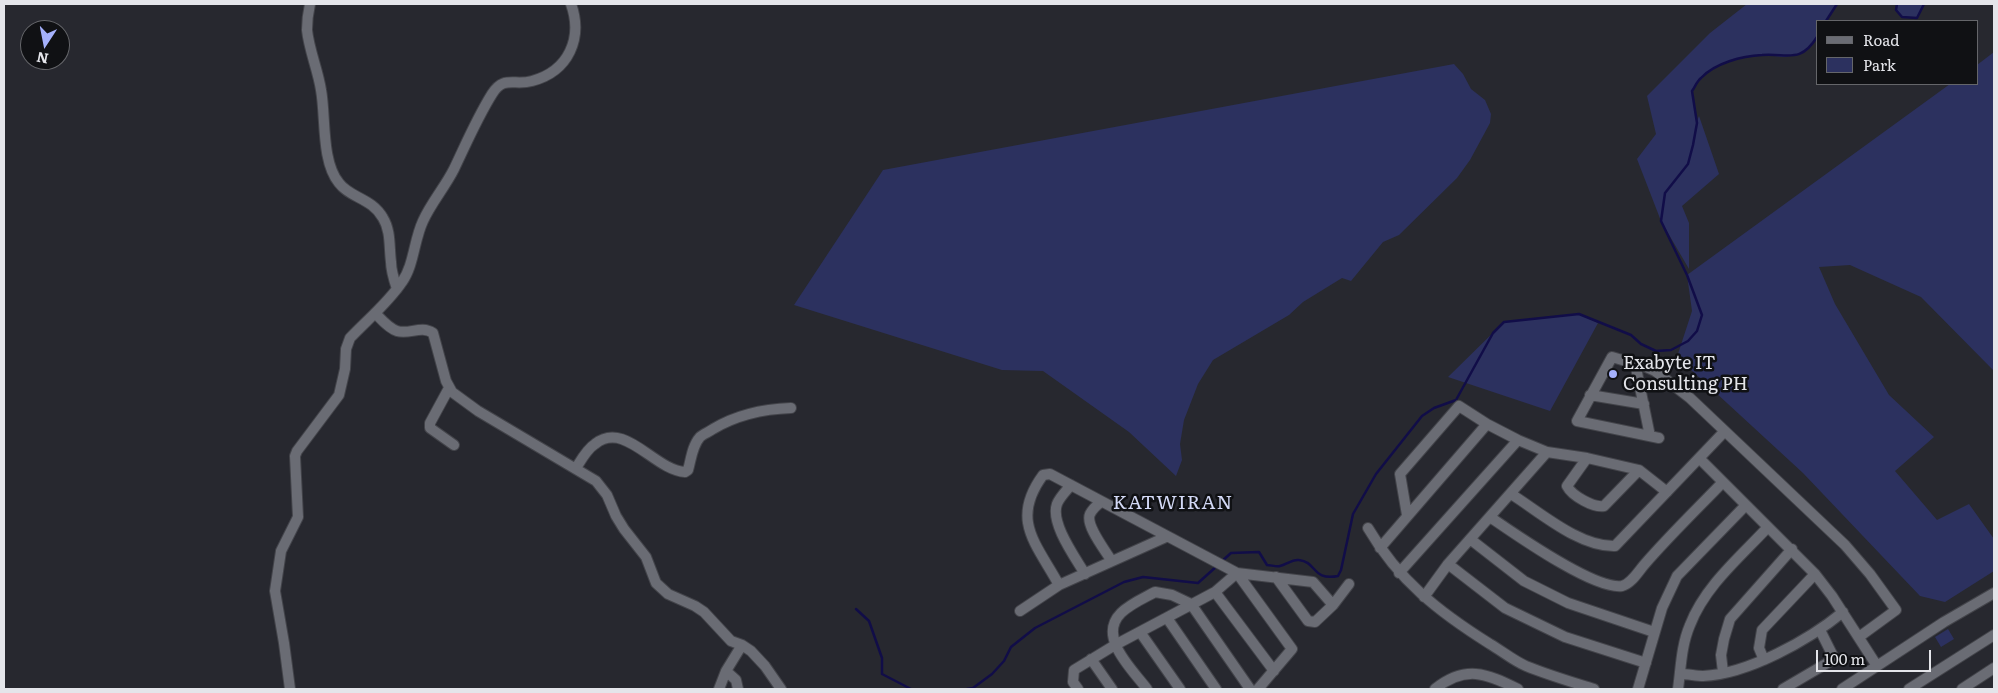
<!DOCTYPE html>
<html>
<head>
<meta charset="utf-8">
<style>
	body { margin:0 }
	#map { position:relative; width:1998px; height:693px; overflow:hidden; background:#27282f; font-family:Literata,serif }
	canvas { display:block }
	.frame { position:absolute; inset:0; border:5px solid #e4e5ea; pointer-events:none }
	.legend { position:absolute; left:1816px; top:20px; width:162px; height:65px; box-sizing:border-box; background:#101114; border:1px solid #65666a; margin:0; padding:6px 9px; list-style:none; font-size:15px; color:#e4e5ea }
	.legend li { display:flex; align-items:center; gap:10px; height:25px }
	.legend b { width:25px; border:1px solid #65666a }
	.north { position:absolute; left:20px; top:20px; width:50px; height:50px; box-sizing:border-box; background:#101114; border:1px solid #65666a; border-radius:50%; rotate:191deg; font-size:14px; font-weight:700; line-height:20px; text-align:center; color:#e4e5ea }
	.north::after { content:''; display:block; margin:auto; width:18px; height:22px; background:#a5b1fc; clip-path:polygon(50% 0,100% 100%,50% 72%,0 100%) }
	.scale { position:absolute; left:1816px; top:650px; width:115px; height:22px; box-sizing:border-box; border:2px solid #e4e5ea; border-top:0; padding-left:6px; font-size:15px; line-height:18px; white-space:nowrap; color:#e4e5ea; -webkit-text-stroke:4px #101114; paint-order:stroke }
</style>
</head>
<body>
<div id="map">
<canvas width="1998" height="693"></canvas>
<div class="frame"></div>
<ul class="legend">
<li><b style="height:6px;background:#6a6c74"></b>Road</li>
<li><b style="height:14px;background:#2c315f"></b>Park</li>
</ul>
<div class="north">N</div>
<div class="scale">100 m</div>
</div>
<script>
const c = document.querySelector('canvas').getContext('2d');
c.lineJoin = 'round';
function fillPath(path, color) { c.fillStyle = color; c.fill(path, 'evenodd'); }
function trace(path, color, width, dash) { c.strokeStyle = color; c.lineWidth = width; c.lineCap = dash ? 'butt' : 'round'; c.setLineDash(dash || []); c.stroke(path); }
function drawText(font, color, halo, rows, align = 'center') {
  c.font = font + ' Literata,serif'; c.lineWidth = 5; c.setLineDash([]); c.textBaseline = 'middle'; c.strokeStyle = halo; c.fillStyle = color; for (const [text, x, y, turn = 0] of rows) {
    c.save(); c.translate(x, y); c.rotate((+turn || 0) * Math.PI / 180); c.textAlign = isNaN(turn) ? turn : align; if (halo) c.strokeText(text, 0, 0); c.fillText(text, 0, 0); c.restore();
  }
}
fillPath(new Path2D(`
	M1747,4H1837L1826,21H1817V37L1807,50L1796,55L1784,57L1764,55L1743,58L1722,64L1701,77L1692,91L1697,121L1699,116L1719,174L1682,206L1689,223V269L1661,221L1637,159L1656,134L1647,96L1710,33Z
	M1897,4H1924L1917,18L1902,17L1896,10Z
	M1994,52V371L1921,297L1850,265L1819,267L1835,304L1889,395L1934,437L1895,471L1937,520L1969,504L1994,539V571L1945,602L1920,596L1803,473L1677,357L1692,311L1687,275L1950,84H1977V65Z
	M1454,64L1463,74L1471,89L1485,100L1491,114L1490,123L1470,160L1457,178L1399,235L1383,242L1351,281L1342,278L1303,302L1289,315L1213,360L1198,384L1184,420L1180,444L1182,460L1176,476L1129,432L1043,371L1002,370L794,305L883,170Z
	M1579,314L1598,323L1550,411L1448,377L1504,322Z
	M1948,629L1954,639L1941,647L1935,637Z`), '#2c315f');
trace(new Path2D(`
	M1897,4L1896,10L1902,17L1917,18L1924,4
	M1826,21L1837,4
	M1221,562L1231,553L1259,552L1267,565C1271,565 1276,567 1280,566C1286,565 1292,559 1299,560C1317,562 1312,581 1338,576L1341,570L1353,514L1376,474L1422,416L1434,408L1456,400L1493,333L1504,322L1579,314L1631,335L1641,344L1656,351L1671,350L1688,341L1697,331L1702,315L1687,275L1661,221L1665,193L1688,164L1693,145L1697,123L1692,91C1695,87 1697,81 1701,78C1715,63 1742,56 1762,55C1788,53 1800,64 1817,37
	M856,609L869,621L882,658V674L911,689
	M967,689L973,688L992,674L1004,661L1011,647L1035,628L1124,582L1143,577L1198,583L1217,566`), '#110d48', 2.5);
const minor = new Path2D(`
	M310,4C308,13 307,21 307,30C309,50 318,70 321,90C326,117 321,161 339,183C350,198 372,198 383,218C391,231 389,247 391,262C391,271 394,280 397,289
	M375,313C381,319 388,328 397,331C409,335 421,325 433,333L446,381L452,392L478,411L596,481L607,495L616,516L624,529L646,557L656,583L668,594L695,606L704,612L731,641L742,645L751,651L765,666L781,689
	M1635,363L1650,436
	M449,388L430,423V428L454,445
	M1590,395L1644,404
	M1659,438L1577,421L1612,357L1646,367L1655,371L1690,398L1845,545L1870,574L1896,610L1859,637
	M1587,458L1567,486C1572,496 1594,508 1604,506L1639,470
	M1700,459L1815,574L1832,596L1877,666
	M576,468C581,460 587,449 595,444C625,420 654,470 685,472L688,470C691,460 692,446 700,437C703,434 709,432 713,429C738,414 763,409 791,408
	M1071,485C1066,491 1059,498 1057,504C1050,523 1075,557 1085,574
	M1511,494C1540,512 1579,547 1615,546L1724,432
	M1101,502C1097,505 1092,510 1090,514C1085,525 1105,550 1111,560
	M1407,515L1400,474L1459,406L1487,424L1518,440L1547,452L1587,458L1639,470L1667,492
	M1490,517C1515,534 1594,590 1622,586C1631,584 1638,572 1644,565C1669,536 1697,509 1723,482
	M1368,528C1399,581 1439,612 1490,644C1502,651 1514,661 1526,666C1548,675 1572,682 1594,689
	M1470,539L1524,581L1568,603L1654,632
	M1380,548L1487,424
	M1448,564L1505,608L1565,637L1646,663
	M1237,573L1292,649L1258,689
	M1399,573L1518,440
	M1276,577L1308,621L1315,622L1333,605L1349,584
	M1059,585C1036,543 1010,520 1043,475L1050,474L1237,573L1313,582L1333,605
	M1215,592L1274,671
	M1424,597L1448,564L1547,452
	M1020,611L1059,585L1166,537
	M1167,618L1216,689
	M1140,632L1180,689
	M1091,659L1112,689
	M1764,660L1759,648L1762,630L1815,574
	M726,671L736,680L738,689
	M1723,672L1721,655L1724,639L1730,619L1792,549
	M1680,674C1688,674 1696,676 1703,676C1748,674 1809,640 1843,612
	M290,689L284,643L275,591L281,551L298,517L295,456L297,451L339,395L345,369L346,349L350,338C367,320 388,303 402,282C414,265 414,240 423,221C431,203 445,187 454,169C466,144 477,118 492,94C504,75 514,86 532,81C569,71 583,38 571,4
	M719,689L726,671L742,645
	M1078,689L1073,682L1074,670L1115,645L1215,592L1237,573
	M1147,689C1132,669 1097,637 1121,613C1130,604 1144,598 1155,592L1172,595L1191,604L1250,689
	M1435,689C1465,665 1486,673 1518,689
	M1638,689L1662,608L1677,576L1746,505
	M1678,689C1681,668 1681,646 1690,625C1705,586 1740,557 1768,527
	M1783,689L1829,662L1832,654L1820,630
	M1842,689L1944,622L1994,593
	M1909,689L1994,635
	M1962,689L1994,668`);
trace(minor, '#43444a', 12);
trace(minor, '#6a6c74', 10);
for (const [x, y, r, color] of [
	[1613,374,5,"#a5b1fc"]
]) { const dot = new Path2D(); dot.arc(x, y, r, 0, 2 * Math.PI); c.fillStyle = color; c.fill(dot); trace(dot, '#101114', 2); }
drawText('18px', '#e4e5ea', '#101114', [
	["Exabyte IT",1623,364],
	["Consulting PH",1623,385]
], 'left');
c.letterSpacing = '1px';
drawText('19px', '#d3d9f6', '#101114', [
	["KATWIRAN",1173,503]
]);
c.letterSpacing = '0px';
</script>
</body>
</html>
